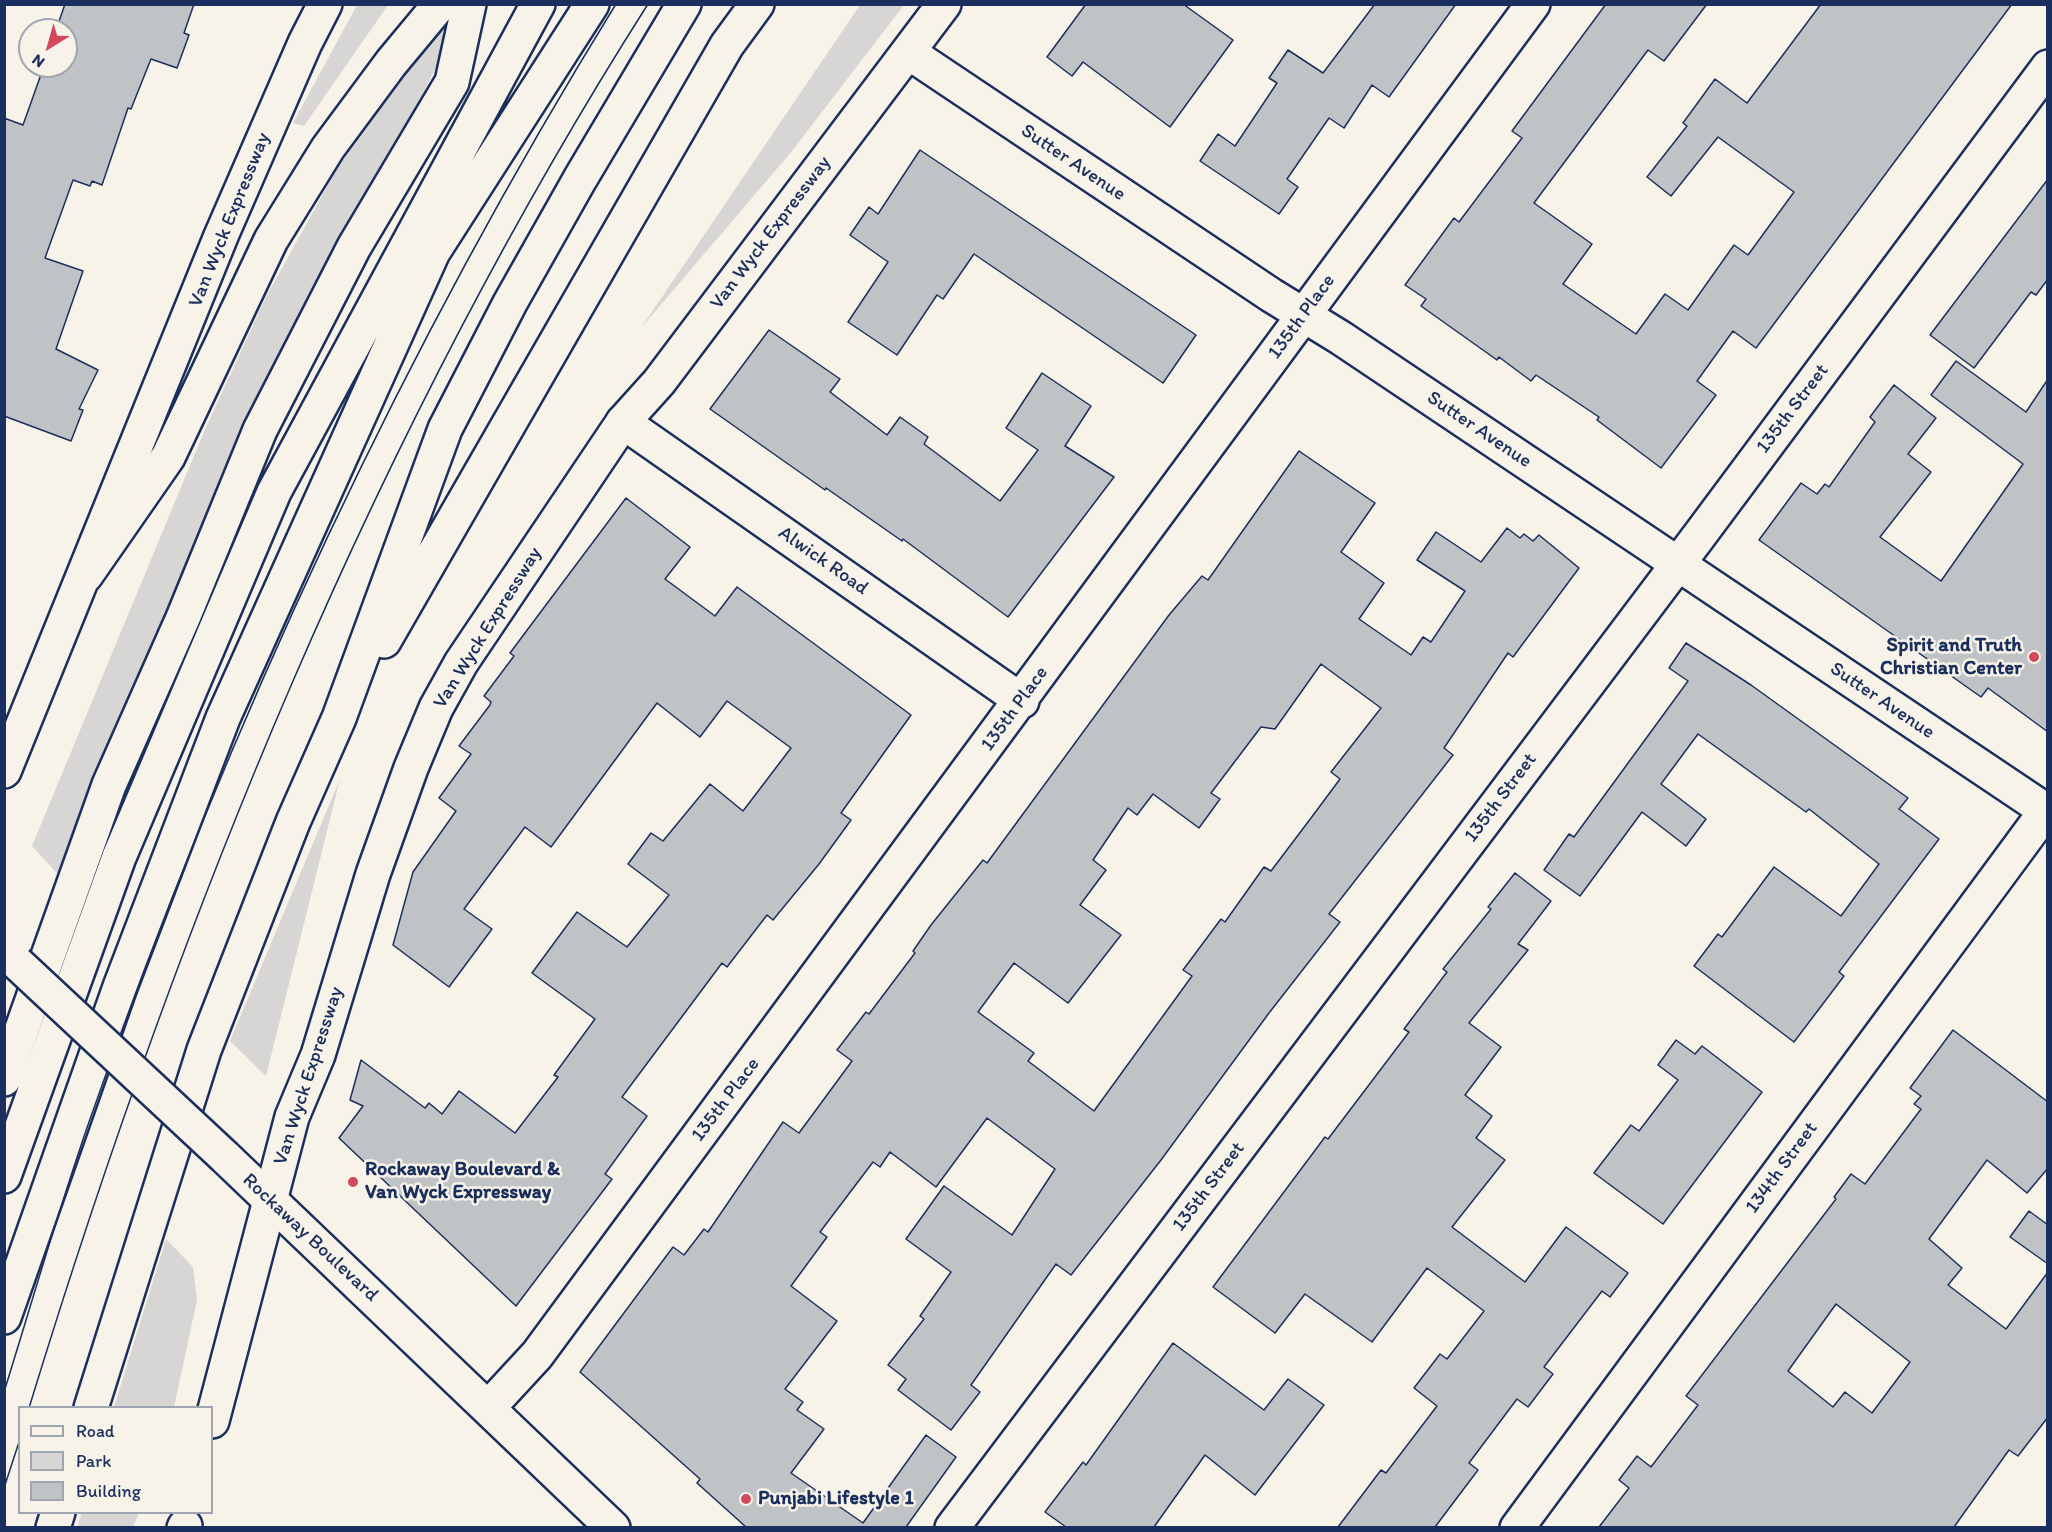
<!DOCTYPE html>
<html>
<head>
<meta charset="utf-8">
<style>
	body { margin:0 }
	#map { position:relative; width:2052px; height:1532px; overflow:hidden; background:#f7f3e8; font-family:Itim,sans-serif }
	canvas { display:block }
	.frame { position:absolute; inset:0; border:6px solid #1b2f5e; pointer-events:none }
	.legend { position:absolute; left:18px; top:1406px; width:195px; height:108px; box-sizing:border-box; background:#f7f3e8; border:2px solid #9fa5b1; margin:0; padding:8px 10px; list-style:none; font-size:18px; color:#1b2f5e }
	.legend li { display:flex; align-items:center; gap:12px; height:30px }
	.legend b { width:30px; border:2px solid #9fa5b1 }
	.north { position:absolute; left:18px; top:18px; width:60px; height:60px; box-sizing:border-box; background:#f7f3e8; border:2px solid #9fa5b1; border-radius:50%; rotate:217deg; font-size:16px; font-weight:700; line-height:24px; text-align:center; color:#1b2f5e }
	.north::after { content:''; display:block; margin:auto; width:21px; height:27px; background:#d1495b; clip-path:polygon(50% 0,100% 100%,50% 72%,0 100%) }
</style>
</head>
<body>
<div id="map">
<canvas width="2052" height="1532"></canvas>
<div class="frame"></div>
<ul class="legend">
<li><b style="height:8px;background:#f7f3e8"></b>Road</li>
<li><b style="height:16px;background:#d7d6d4"></b>Park</li>
<li><b style="height:16px;background:#c0c3c5"></b>Building</li>
</ul>
<div class="north">N</div>
</div>
<script>
const c = document.querySelector('canvas').getContext('2d');
c.lineJoin = 'round';
function fillPath(path, color) { c.fillStyle = color; c.fill(path, 'evenodd'); }
function trace(path, color, width, dash) { c.strokeStyle = color; c.lineWidth = width; c.lineCap = dash ? 'butt' : 'round'; c.setLineDash(dash || []); c.stroke(path); }
function drawText(font, color, halo, rows, align = 'center') {
  c.font = font + ' Itim,sans-serif'; c.lineWidth = 5; c.setLineDash([]); c.textBaseline = 'middle'; c.strokeStyle = halo; c.fillStyle = color; for (const [text, x, y, turn = 0] of rows) {
    c.save(); c.translate(x, y); c.rotate((+turn || 0) * Math.PI / 180); c.textAlign = isNaN(turn) ? turn : align; if (halo) c.strokeText(text, 0, 0); c.fillText(text, 0, 0); c.restore();
  }
}
fillPath(new Path2D(`
	M357,5H388L304,126L293,123Z
	M860,5H904L792,151L641,328Z
	M432,24L451,37L266,408L85,904L32,846L206,427L266,297L334,174Z
	M340,779L266,1076L230,1041Z
	M166,1239L193,1267L197,1300L174,1407H114Z
	M82,1513V1512L139,1513L133,1527H77Z`), '#d7d6d4');
const building = new Path2D(`
	M65,4H194L184,33L189,35L177,68L151,59L131,109L128,108L102,185L92,181L90,186L73,180L45,258L83,271L56,349L98,370L79,409L83,410L71,441L4,416V118L23,125L44,66H66V30H56Z
	M1086,4H1183L1233,40L1170,127L1083,62L1072,76L1047,57Z
	M1375,4H1456L1389,97L1372,85L1344,128L1329,118L1287,179L1298,187L1279,214L1200,161L1218,134L1235,146L1277,83L1269,78L1288,50L1323,73Z
	M1606,4H1707L1664,61L1648,50L1534,203L1592,244L1563,284L1636,334L1665,294L1688,310L1734,245L1748,255L1794,192L1718,137L1671,196L1647,177L1687,126L1683,123L1715,79L1747,103L1821,4H2012L1756,348L1733,331L1697,381L1716,395L1661,468L1597,420L1599,417L1536,375L1531,381L1499,357L1497,360L1421,306L1426,299L1405,285L1454,218L1459,222L1522,138L1512,131Z
	M920,150L1196,335L1163,383L974,254L943,299L937,295L897,355L848,322L888,262L850,235L869,207L878,214Z
	M2048,179V279L2036,295L2031,292L1974,368L1930,335Z
	M769,330L840,379L830,392L887,435L900,417L928,437L924,444L1000,501L1038,450L1006,428L1042,373L1091,406L1065,446L1114,477L1008,617L903,539L902,541L826,488L825,490L710,409Z
	M1956,361L2026,412L2048,379V732L1988,688L1981,697L1759,540L1801,483L1817,494L1825,484L1829,487L1875,422L1870,417L1894,385L1936,418L1908,454L1931,472L1880,537L1941,581L2023,464L1931,395Z
	M1299,451L1375,503L1341,552L1384,583L1359,619L1411,655L1423,637L1431,642L1465,591L1417,560L1436,532L1481,562L1507,528L1520,538L1524,534L1533,541L1539,535L1579,568L1513,657L1508,653L1444,748L1453,755L1329,914L1340,922L1269,1013L1161,1160L1071,1275L1056,1264L971,1385L980,1392L951,1430L898,1390L906,1379L888,1365L924,1319L920,1316L951,1272L906,1239L944,1186L1012,1235L1055,1169L987,1118L936,1187L890,1152L880,1167L873,1162L820,1232L827,1237L791,1286L837,1321L785,1389L803,1402L797,1410L824,1429L791,1473L863,1523L926,1435L956,1457L906,1527H746L697,1483L700,1479L580,1372L673,1247L684,1255L704,1229L708,1232L783,1122L799,1133L852,1061L837,1050L866,1012L869,1014L915,953L913,951L931,925L983,860L987,863L1169,615L1202,576L1208,580ZM1321,664L1381,708L1331,772L1340,779L1314,814L1271,871L1264,867L1225,922L1221,919L1183,970L1192,976L1094,1111L1028,1061L1034,1053L978,1012L1014,963L1068,1003L1121,935L1080,905L1106,870L1093,860L1128,808L1137,815L1153,794L1199,828L1220,799L1211,793L1261,727L1275,729Z
	M626,498L690,547L665,579L715,616L737,587L911,715L841,813L851,820L819,864L773,920L767,915L727,967L722,963L622,1097L647,1116L605,1174L612,1179L516,1306L339,1138L363,1106L350,1100L361,1060L425,1108L429,1103L442,1114L459,1091L515,1133L558,1077L554,1075L595,1019L532,973L557,939L577,912L627,947L669,895L628,864L651,833L663,841L710,784L743,811L791,748L727,701L700,737L657,703L551,847L525,827L464,909L492,929L449,987L393,945L413,872L456,811L439,798L471,754L459,746L490,705L491,702L484,696L514,656L510,653Z
	M1686,643L1751,685L1908,798L1899,809L1939,839L1839,972L1844,976L1794,1042L1694,966L1718,934L1722,937L1774,867L1841,916L1879,864L1809,809L1806,812L1698,734L1661,784L1706,819L1686,846L1642,812L1580,896L1544,870L1569,834L1574,837L1688,681L1669,668Z
	M1515,873L1551,901L1518,944L1528,950L1469,1023L1501,1047L1465,1095L1492,1116L1476,1138L1505,1160L1452,1227L1525,1282L1566,1227L1628,1273L1610,1297L1602,1291L1544,1367L1553,1374L1528,1407L1517,1399L1469,1463L1478,1470L1435,1527H1338L1381,1470L1386,1473L1437,1406L1414,1388L1440,1354L1447,1359L1484,1311L1427,1268L1372,1342L1305,1294L1275,1333L1213,1287L1325,1137L1328,1139L1409,1032L1404,1029L1447,972L1443,969L1491,909L1488,907Z
	M1953,1030L2048,1102V1168L2027,1193L1987,1160L1929,1239L1962,1268L1948,1285L2006,1329L2048,1272V1417L2018,1456L2009,1450L1954,1527H1599L1629,1488L1619,1480L1637,1456L1651,1467L1698,1405L1686,1396L1836,1199L1834,1197L1851,1174L1865,1184L1921,1109L1914,1104L1921,1096L1910,1088ZM1836,1304L1910,1362L1872,1413L1845,1392L1833,1407L1788,1371Z
	M1676,1040L1695,1054L1702,1046L1762,1092L1663,1224L1594,1173L1631,1125L1639,1131L1678,1080L1658,1065Z
	M2029,1211L2048,1225V1264L2010,1237Z
	M1173,1343L1264,1410L1288,1379L1324,1405L1255,1495L1205,1455L1154,1527H1066L1045,1512L1083,1462L1086,1465Z`);
fillPath(building, '#c0c3c5');
trace(building, '#1b2f5e', 1.5);
const street = new Path2D(`
	M944,4L659,382L623,422L1022,701
	M908,52L1271,295L1341,338L2048,812
	M489,1407L537,1355L1533,4
	M952,1528L1699,536L2048,67
	M1517,1528L2048,808`);
const secondary = new Path2D(`
	M4,771L221,236L305,43L325,4
	M212,1421L292,1117L318,1055L373,874L411,768L436,708L461,663L623,422`);
const primary = new Path2D(`
	M225,1157L613,1528`);
const highway = new Path2D(`
	M86,575L168,457L271,240L328,148L391,63L440,4
	M384,641L727,45L757,4
	M4,1079L109,785L183,618L260,430L354,247L452,82L469,4
	M4,1176L119,857L274,492L538,4
	M4,1317L120,987L223,718L433,252L592,4
	M91,1408L204,1050L293,822L339,718L445,429L510,303L580,179L684,4
	M53,1528L58,1512
	M184,1528L185,1526`);
trace(street, '#1b2f5e', 38);
trace(secondary, '#1b2f5e', 38);
trace(primary, '#1b2f5e', 38);
trace(highway, '#1b2f5e', 38);
trace(street, '#f7f3e8', 33);
trace(secondary, '#f7f3e8', 33);
trace(primary, '#f7f3e8', 33);
trace(highway, '#f7f3e8', 33);
trace(new Path2D(`
	M4,1392C32,1302 58,1211 89,1122C225,733 399,355 616,4
	M29,1408C179,918 372,438 648,4
	M4,1488L20,1439`), '#1b2f5e', 1.5);
const primaryBridge = new Path2D(`
	M17,963L225,1157`);
trace(primaryBridge, '#1b2f5e', 38, []);
trace(primaryBridge, '#f7f3e8', 33);
for (const [x, y, r, color] of [
	[2034,657,6,"#d1495b"],
	[353,1182,6,"#d1495b"],
	[746,1499,6,"#d1495b"]
]) { const dot = new Path2D(); dot.arc(x, y, r, 0, 2 * Math.PI); c.fillStyle = color; c.fill(dot); trace(dot, '#f7f3e8', 2); }
drawText('20px', '#1b2f5e', '#f7f3e8', [
	["Sutter Avenue",1073,163,34],
	["Van Wyck Expressway",230,220,-68],
	["Van Wyck Expressway",771,233,-53],
	["135th Place",1302,317,-54],
	["135th Street",1793,409,-53],
	["Sutter Avenue",1479,430,34],
	["Alwick Road",823,561,35],
	["Van Wyck Expressway",488,628,-58],
	["Sutter Avenue",1882,701,34],
	["135th Place",1015,709,-54],
	["135th Street",1501,798,-53],
	["Van Wyck Expressway",309,1076,-72],
	["135th Place",726,1100,-53],
	["134th Street",1782,1168,-54],
	["135th Street",1209,1187,-53],
	["Rockaway Boulevard",310,1238,43]
]);
drawText('bold 20px', '#1b2f5e', '#f7f3e8', [
	["Spirit and Truth",2022,646,"right"],
	["Christian Center",2022,669,"right"],
	["Rockaway Boulevard &",365,1170],
	["Van Wyck Expressway",365,1193],
	["Punjabi Lifestyle 1",758,1499]
], 'left');
</script>
</body>
</html>
